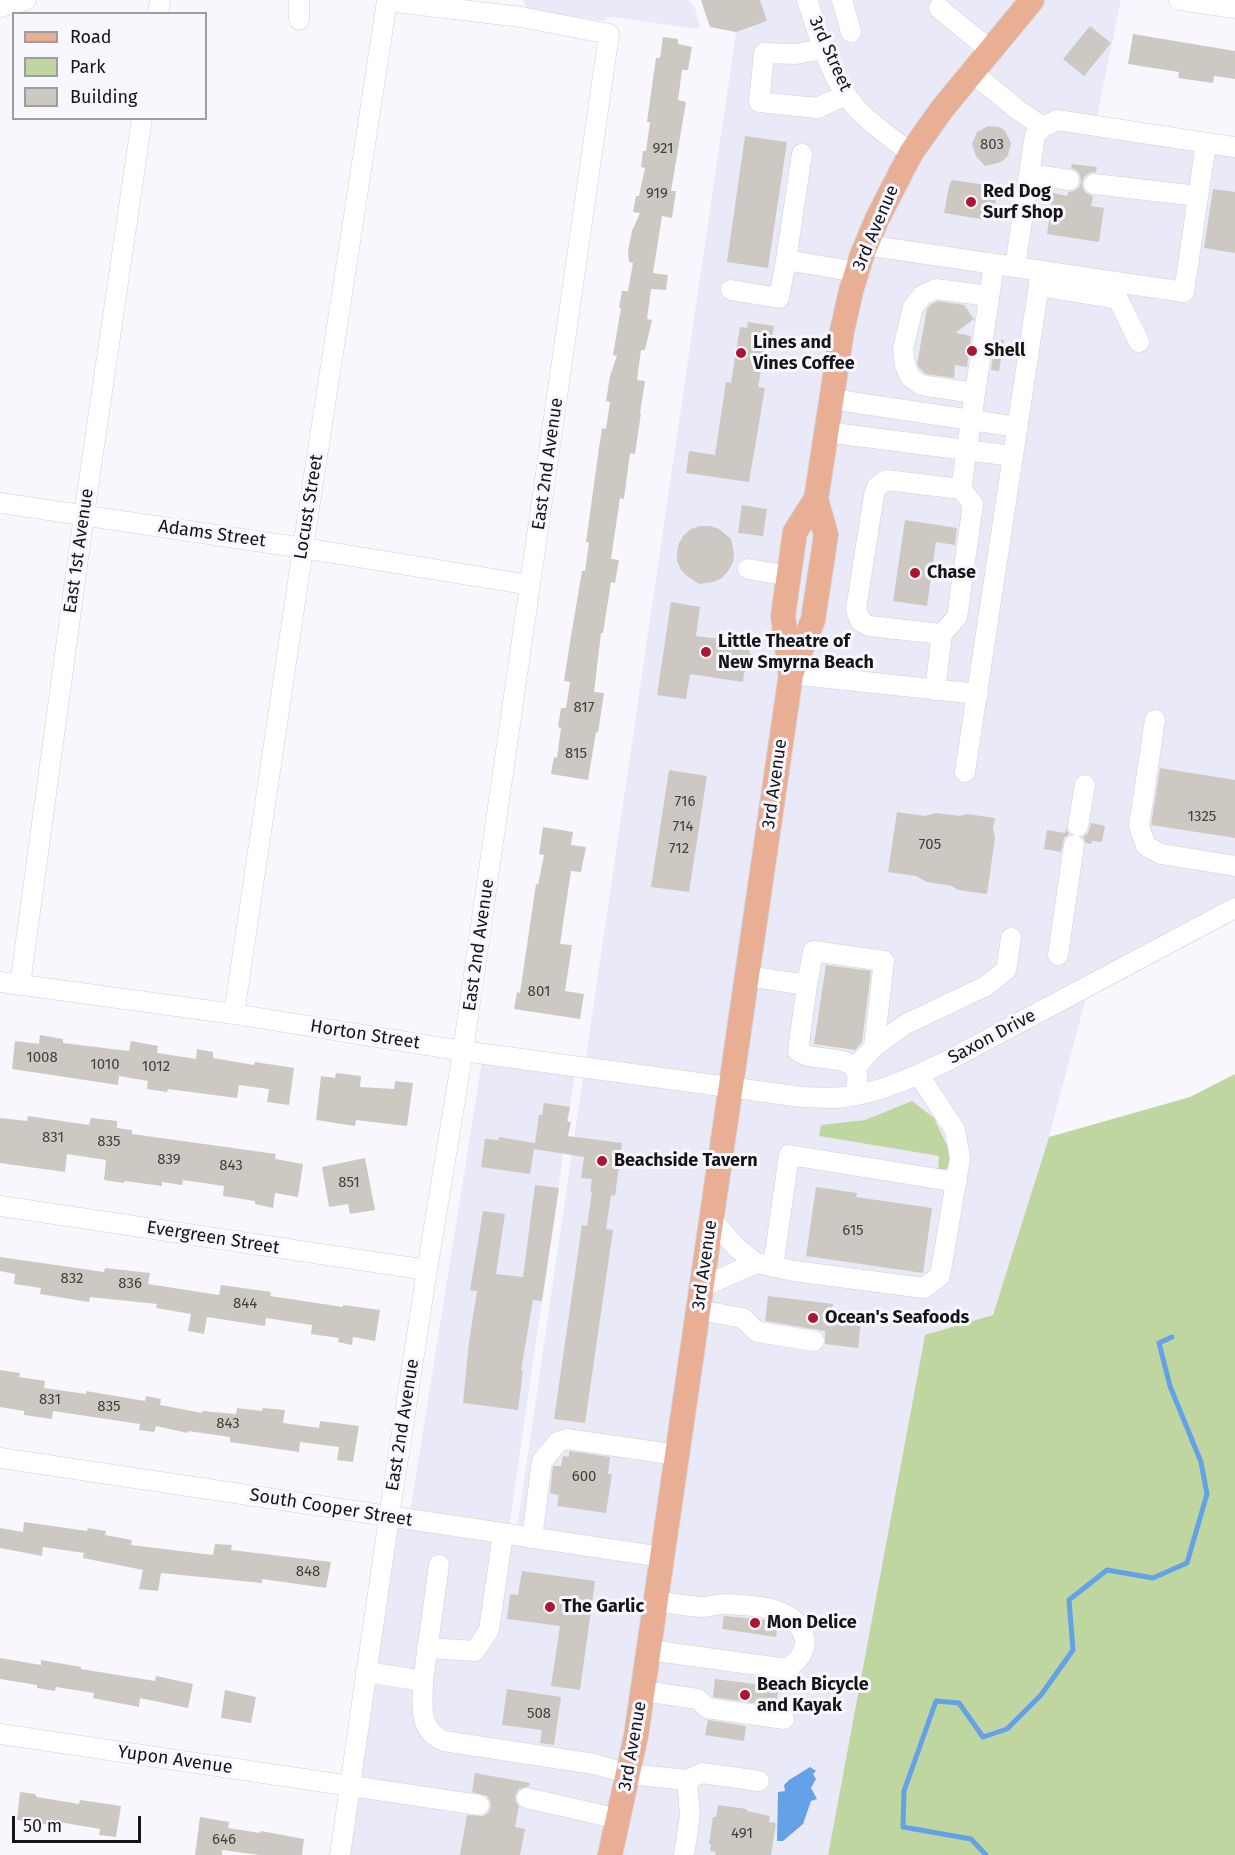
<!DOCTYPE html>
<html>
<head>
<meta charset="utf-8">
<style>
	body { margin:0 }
	#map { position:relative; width:1235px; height:1855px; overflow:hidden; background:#f8f7fe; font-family:"Fira Sans",sans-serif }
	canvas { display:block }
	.legend { position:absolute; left:12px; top:12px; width:195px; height:108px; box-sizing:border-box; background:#f8f7fe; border:2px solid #9d9da2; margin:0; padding:8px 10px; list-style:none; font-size:18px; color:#151518 }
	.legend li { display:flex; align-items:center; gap:12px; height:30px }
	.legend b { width:30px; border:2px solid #9d9da2 }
	.scale { position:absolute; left:12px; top:1816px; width:129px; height:27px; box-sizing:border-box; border:3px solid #151518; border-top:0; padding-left:8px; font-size:18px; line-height:21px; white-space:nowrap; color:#151518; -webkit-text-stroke:4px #f8f7fe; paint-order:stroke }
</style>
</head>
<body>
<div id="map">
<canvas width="1235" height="1855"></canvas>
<ul class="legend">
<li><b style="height:8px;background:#e9af95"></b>Road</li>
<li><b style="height:16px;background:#c0d6a0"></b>Park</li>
<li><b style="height:16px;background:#cdc8c2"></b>Building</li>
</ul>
<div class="scale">50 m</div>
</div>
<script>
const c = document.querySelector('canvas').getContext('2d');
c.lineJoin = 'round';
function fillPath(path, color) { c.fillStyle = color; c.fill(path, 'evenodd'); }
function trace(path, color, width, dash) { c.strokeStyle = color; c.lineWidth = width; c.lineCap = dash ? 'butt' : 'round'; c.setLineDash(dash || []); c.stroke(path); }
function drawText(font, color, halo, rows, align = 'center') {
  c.font = font + ' "Fira Sans",sans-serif'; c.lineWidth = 6; c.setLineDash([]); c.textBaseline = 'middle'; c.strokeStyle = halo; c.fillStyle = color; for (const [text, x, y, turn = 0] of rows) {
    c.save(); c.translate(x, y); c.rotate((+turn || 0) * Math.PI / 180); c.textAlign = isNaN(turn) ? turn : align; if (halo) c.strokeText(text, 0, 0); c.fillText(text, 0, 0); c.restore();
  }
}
fillPath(new Path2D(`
	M524,0H688L694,6L700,25L696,29L613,17H608L604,21L527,10Z
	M701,0H1121L1095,126L1235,147V908L1089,986L1049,1137L993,1315L925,1336L828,1855H340L389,1517L516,1535L736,32L710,27Z
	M482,1061L575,1073L509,1527L410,1513Z`), '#eae9f8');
fillPath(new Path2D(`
	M1235,1074V1855H828L925,1335L993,1315L1049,1137L1190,1097Z
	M912,1101L934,1118L950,1152L949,1166L943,1172L938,1171L939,1156L819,1136L821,1125L865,1120Z`), '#c0d6a0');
fillPath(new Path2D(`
	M810,1767L816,1771L813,1774L816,1779L811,1788L817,1799L811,1801L803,1824L783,1841H777L778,1792L785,1791L784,1785L789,1780Z`), '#64a2e8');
trace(new Path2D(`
	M986,1855L971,1839L903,1827L904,1791L936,1701L959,1703L983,1737L1007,1729L1041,1695L1073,1650L1069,1600L1107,1570L1153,1578L1187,1563L1207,1494L1201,1462L1170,1386L1159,1343L1172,1337`), '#64a2e8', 5);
fillPath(new Path2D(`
	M701,0H760L767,21L736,32L710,27Z
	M1090,26L1111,43L1084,76L1063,59Z
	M1133,34L1235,51V79L1214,76L1213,83L1178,78L1179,72L1128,64Z
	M663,37L678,39V44L692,47L688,70H682L678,100L686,102L671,191H676L672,218L662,216L653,273L668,275L666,290L651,289L647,319L652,320L645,350H641L637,380L645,381L640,413H641L635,454L630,453L624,499L620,498L611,559L619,560L615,583L611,582L603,633H601L594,692L604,693L598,733L596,732L588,780L551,774L554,757L557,758L561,728L558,727L561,708H566L570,682L564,681L570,642L582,571H585L589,543L586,542L599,448L602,428L606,429L610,402L606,401L610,376L617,356L613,355L621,308H619L622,291H628L633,263L629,262L628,251L632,231L640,213L633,212L636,196H639L645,168L641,167L643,151H646L650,122H647L656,58H660Z
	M988,126L1000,127L1005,131L1011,143L1008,155L1004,160L998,163L985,166L976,156L972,144L977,132Z
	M745,136L787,142L768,268L727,262Z
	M1072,164L1097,167L1096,172L1089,173L1084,177L1082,183L1083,188L1086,193L1093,196L1091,206L1104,208L1099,242L1047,234L1053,193L1067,196L1068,192L1074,191L1079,187L1081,182L1080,175L1076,170L1071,168Z
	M952,180L993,186L997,193L994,211L989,210L987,220L944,213L949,186Z
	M1213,189L1235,192V253L1204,248Z
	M938,301L964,305L974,319L955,333L971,336L967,367L955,365L954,378L926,374L920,369L917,364L927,309L930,305Z
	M748,322L774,326L771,343L766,342L758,387L765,388L749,482L686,473L689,451L715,455L726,382L731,383L740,327L747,328Z
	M995,339L1004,340L999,371L991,370Z
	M742,505L767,509L763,536L738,533Z
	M905,520L957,528L955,545L936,542L927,606L893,601Z
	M700,526H710L719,529L731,539L734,553L733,562L728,571L722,578L713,582L699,584L687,576L681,570L677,561V552L679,543L684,535L691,529Z
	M671,602L700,607L696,636L728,640V636L749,639L748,649L751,655L748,669L744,673L743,682L690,674L686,699L657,695Z
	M1160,768L1235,780V838L1151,825Z
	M669,770L707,776L689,892L651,887Z
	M897,812L925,816L936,813L960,816L967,814L995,818L993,829L995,838L987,894L958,890L952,886L927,882L916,876L888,872Z
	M1091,823L1105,826L1102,842L1092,841L1091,844L1086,843L1083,837L1088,833Z
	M543,827L573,832L571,845L586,847L581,872L571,871L560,944L572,945L565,991L584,994L580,1019L514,1009L517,992L520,993L536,884L538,885L544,855L539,854Z
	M1066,829L1069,834L1064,838L1061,852L1044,849L1047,830L1065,833Z
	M826,965L871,971L862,1042L855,1050L814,1044Z
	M40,1035L63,1039V1043L129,1051L131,1041L158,1046L157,1053L196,1059L197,1049L213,1052V1058L254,1065L255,1062L294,1068L289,1105L267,1102L269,1089L239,1085L237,1098L168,1089L167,1092L147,1089L148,1081L119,1076L118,1085L12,1069L15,1041L39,1044Z
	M336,1073L361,1076L360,1087L394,1089L395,1081L413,1083L407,1126L356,1120L355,1126L316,1120L321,1076L335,1078Z
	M544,1103L570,1107L567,1121L571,1122L568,1136L622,1143L615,1196L611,1195L606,1229L613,1230L585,1423L554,1419L582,1225L587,1226L592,1192L590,1191L592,1179L581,1178L584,1157L534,1149L530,1174L481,1167L485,1139L498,1140L499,1137L535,1143L539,1115H542Z
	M28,1116L89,1125L91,1118L117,1121V1128L132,1130V1134L276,1154L275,1159L303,1164L298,1197L275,1193L273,1208L255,1204V1201L223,1196L224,1186L183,1180L182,1185L162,1182V1186L125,1181L124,1183L104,1180L106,1160L67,1154L65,1172L0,1163V1118L27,1121Z
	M365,1158L375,1210L350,1214L348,1204L329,1207L322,1167Z
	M535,1185L559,1188L542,1301L533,1300L521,1370L523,1371L518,1410L463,1403L469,1342L477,1291L470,1290L483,1211L505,1214L496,1274L523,1277Z
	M816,1187L857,1193L856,1197L932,1208L923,1273L806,1256Z
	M0,1257L104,1272L105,1268L150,1273L148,1284L219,1295L221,1285L271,1292L270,1296L343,1307V1305L380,1310L375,1341L353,1337L352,1345L338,1342L339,1338L311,1334L312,1325L266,1318L265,1326L207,1317L204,1334L188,1331L191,1314L156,1308L157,1304L90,1297L89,1302L40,1294L41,1288L14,1284L15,1274L0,1271Z
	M768,1296L833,1304L832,1309L862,1313L858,1348L825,1344V1331L765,1321Z
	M0,1370L20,1373L19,1377L45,1381L44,1388L86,1394V1391L145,1401L146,1396L161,1399L160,1405L202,1413V1411L236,1414L237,1408L262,1411L263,1408L285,1410L283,1423L319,1428L320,1421L359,1426L353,1462L337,1460L339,1447L300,1442L299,1452L230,1442V1437L188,1431V1433L156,1426L154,1432L139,1430L140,1424L53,1411L52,1419L24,1415V1411L0,1407Z
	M569,1451L610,1457L608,1474H612L606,1513L557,1506L559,1495L550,1493L553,1466H561L563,1456L569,1457Z
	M24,1522L87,1531L88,1528L106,1531L105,1535L132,1540L131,1545L213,1555L215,1544L232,1545L231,1550L331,1562L326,1588L262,1579V1583L161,1573L158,1591L139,1589L143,1570L83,1558L84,1553L43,1547L42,1556L0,1548V1528L23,1532Z
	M522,1571L595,1581L580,1690L551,1686L560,1626L507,1619L510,1594L518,1595Z
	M724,1616L767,1620L776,1623L786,1631L777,1630L776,1637L722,1629Z
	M0,1658L41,1665V1660L81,1667V1669L155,1681L156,1676L193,1684L188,1708L140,1698L139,1707L93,1698L94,1693L56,1687L55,1691L37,1688V1685L0,1679Z
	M715,1679L779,1687L776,1706L713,1697Z
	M507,1689L561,1697L554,1745L540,1743L542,1730L502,1725Z
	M225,1690L256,1697L251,1723L221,1718Z
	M708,1720L746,1726L744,1741L705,1735Z
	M475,1773L530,1783L529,1786L519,1789L515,1796L516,1802L519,1806L515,1827L525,1829L520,1855H460L467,1815L483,1816L488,1813L491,1807L490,1801L487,1796L472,1792Z
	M20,1792L35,1794L37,1797L79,1804L80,1800L121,1806L116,1837L99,1835L100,1829L59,1822V1826L17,1820Z
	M718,1805L747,1809V1811L770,1816L769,1822L776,1823L771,1855H715L716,1852L710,1851L711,1844H709L713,1817H716Z
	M200,1817L229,1822L228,1828L260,1833L261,1831L304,1839L302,1855H260L222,1850V1855H195Z`), '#cdc8c2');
const minor = new Path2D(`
	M807,0C820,38 831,83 860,112C875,127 894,140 911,153
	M842,0L851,32
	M1179,0L1235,8
	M0,7L26,0
	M939,8L990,50
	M158,14L160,0
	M299,20V0
	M824,49L796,54L764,53L759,102L817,108L846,95
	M973,73L1018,110L1043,127
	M1029,174L1069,180
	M1094,184L1198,196
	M866,245L1184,292L1206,143
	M786,260L802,154
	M1015,267L1035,135L1043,127L1057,120L1235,147
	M1039,286L1118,299L1139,342
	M731,290L779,298L786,260L857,272
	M974,393L921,385L910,377L905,365L903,349L913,307L923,295L936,289L989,296
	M831,399L1018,427
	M826,432L1013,456
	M0,503L303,548L530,585
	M748,569L789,576
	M942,634L957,617L973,504L961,489
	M791,674L978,694
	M935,690L942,634L869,626L860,621L856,609L874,495L877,487L886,480L961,489L994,264
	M1155,720L1139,826L1146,846L1161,854L1235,866
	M965,772L1041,271
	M1078,826L1085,785
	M1058,955L1074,845
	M747,976L807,985
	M0,982L234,1014L463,1051L802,1097C816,1097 830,1099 844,1097C880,1093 916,1076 949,1060L1235,908
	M20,985L84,515L142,118
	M234,1014L303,548L387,1L521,17L609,34L463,1051L427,1270L389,1517L340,1855
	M855,1068L874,1047L906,1024L986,986L1006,970L1011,938
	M855,1095C856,1089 858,1082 857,1076C855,1052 811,1063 798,1051L807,985L813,951L884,961L874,1047
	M0,1206L427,1270
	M756,1263L794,1271L924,1288L940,1276L960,1158L955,1130L919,1075
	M773,1267L789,1155L957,1182
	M702,1287L756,1263L737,1248L712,1220
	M698,1310L743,1318L757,1332L814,1341
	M0,1458L662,1557
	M532,1538L542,1461L558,1442L567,1439L677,1455
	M427,1648L475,1651L489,1630L503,1534
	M649,1650L787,1669C798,1661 808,1651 804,1636C794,1605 751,1605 724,1604C717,1604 709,1607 702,1607C686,1606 671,1603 656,1601
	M366,1672L423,1681C423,1705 417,1730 444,1741L594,1764L629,1774L687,1780L690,1815L684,1855
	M423,1681L439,1565
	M643,1691L698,1699L707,1708L784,1719
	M0,1734L479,1805
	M687,1780L702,1773L759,1781
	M527,1798L619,1819`);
const major = new Path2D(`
	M790,671L783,616L795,532L816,499
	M610,1855L636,1736L791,674L813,620L826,535L816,499L842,331L851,291L862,255L877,219L911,153L942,109L1032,0`);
trace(minor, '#d0cfd7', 21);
trace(major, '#d5d5d5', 26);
trace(minor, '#fff', 20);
trace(major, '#e9af95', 24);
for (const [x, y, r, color] of [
	[971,202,6,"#ac1633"],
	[972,351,6,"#ac1633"],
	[741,353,6,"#ac1633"],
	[915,573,6,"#ac1633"],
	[706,652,6,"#ac1633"],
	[602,1161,6,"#ac1633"],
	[813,1318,6,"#ac1633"],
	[550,1607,6,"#ac1633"],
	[755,1623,6,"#ac1633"],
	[745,1695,6,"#ac1633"]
]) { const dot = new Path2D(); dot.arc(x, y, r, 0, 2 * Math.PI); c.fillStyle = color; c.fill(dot); trace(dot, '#f8f7fe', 2); }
drawText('15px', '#434242', null, [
	["803",992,145],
	["921",663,149],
	["919",657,194],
	["817",584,708],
	["815",576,754],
	["716",685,802],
	["1325",1202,817],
	["714",683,827],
	["705",930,845],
	["712",679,849],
	["801",539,992],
	["1008",42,1058],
	["1010",105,1065],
	["1012",156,1067],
	["831",53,1138],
	["835",109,1142],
	["839",169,1160],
	["843",231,1166],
	["851",349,1183],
	["615",853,1231],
	["832",72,1279],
	["836",130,1284],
	["844",245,1304],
	["831",50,1400],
	["835",109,1407],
	["843",228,1424],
	["600",584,1477],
	["848",308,1572],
	["508",539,1714],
	["491",742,1834],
	["646",224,1840]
]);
drawText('18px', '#151518', '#f8f7fe', [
	["3rd Street",830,54,66],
	["3rd Avenue",876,228,-67],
	["East 2nd Avenue",548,464,-82],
	["Locust Street",309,507,-81],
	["Adams Street",212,534,8],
	["East 1st Avenue",79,551,-82],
	["3rd Avenue",775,784,-82],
	["East 2nd Avenue",479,945,-82],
	["Horton Street",365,1035,9],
	["Saxon Drive",992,1037,-28],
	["Evergreen Street",213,1238,9],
	["3rd Avenue",705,1265,-82],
	["East 2nd Avenue",403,1425,-81],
	["South Cooper Street",331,1508,9],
	["3rd Avenue",633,1746,-80],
	["Yupon Avenue",175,1760,8]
]);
drawText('bold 18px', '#151518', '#f8f7fe', [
	["Red Dog",983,192],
	["Surf Shop",983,213],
	["Lines and",753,343],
	["Vines Coffee",753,364],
	["Shell",984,351],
	["Chase",927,573],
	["Little Theatre of",718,642],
	["New Smyrna Beach",718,663],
	["Beachside Tavern",614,1161],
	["Ocean's Seafoods",825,1318],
	["The Garlic",562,1607],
	["Mon Delice",767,1623],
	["Beach Bicycle",757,1685],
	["and Kayak",757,1706]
], 'left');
</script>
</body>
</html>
